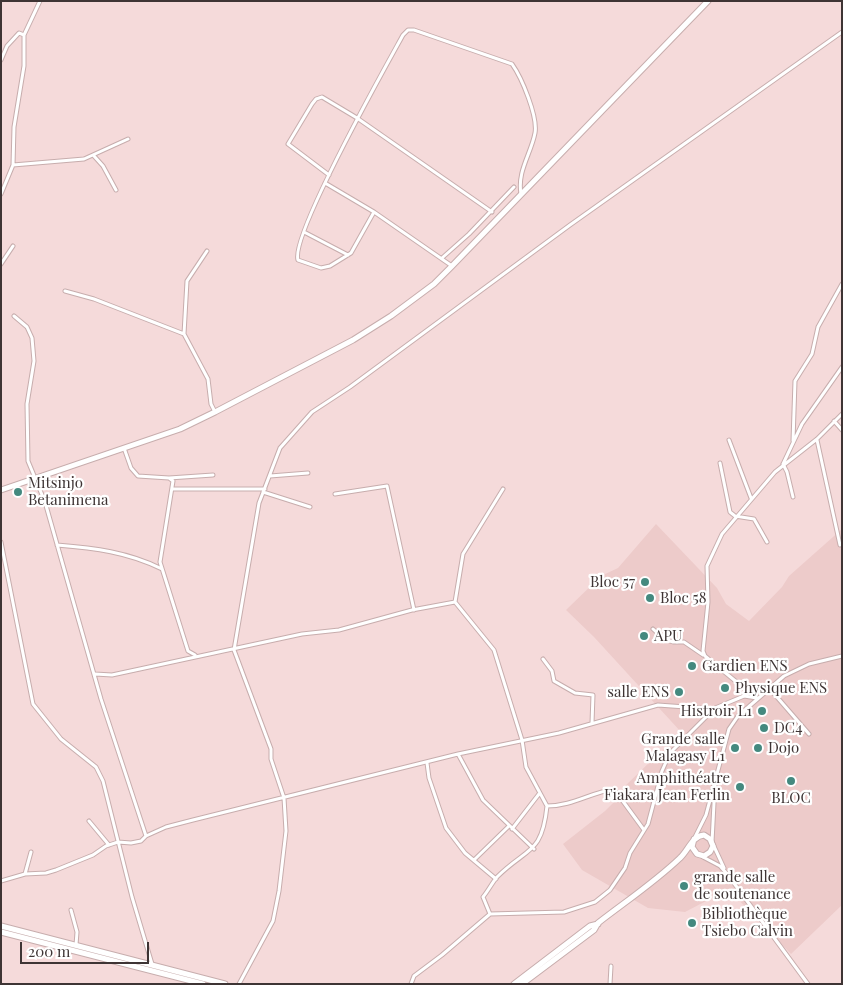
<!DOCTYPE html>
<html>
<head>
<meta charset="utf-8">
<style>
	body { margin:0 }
	#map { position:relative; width:843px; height:985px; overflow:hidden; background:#f5dada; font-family:"Playfair Display",serif }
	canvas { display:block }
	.frame { position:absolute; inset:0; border:2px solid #3e3434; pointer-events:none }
	.scale { position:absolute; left:20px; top:942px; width:129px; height:22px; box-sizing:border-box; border:2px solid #3e3434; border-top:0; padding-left:6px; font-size:15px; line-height:18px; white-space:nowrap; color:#3e3434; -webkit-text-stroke:4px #fff; paint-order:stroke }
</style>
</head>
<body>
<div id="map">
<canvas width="843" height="985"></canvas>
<div class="frame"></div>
<div class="scale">200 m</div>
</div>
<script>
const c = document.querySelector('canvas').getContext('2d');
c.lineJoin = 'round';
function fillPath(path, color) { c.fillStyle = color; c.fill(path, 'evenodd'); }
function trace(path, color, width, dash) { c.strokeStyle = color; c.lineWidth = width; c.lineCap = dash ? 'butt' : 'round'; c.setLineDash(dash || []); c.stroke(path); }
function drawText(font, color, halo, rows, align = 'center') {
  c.font = font + ' "Playfair Display",serif'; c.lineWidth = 4.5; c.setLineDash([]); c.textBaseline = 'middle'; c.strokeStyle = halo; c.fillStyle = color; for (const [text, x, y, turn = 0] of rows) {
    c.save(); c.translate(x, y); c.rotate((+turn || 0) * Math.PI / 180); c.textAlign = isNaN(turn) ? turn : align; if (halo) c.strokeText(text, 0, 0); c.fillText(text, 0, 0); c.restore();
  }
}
fillPath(new Path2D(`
	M656,524L717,588L726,604L749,621L782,587L789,576L842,529V905L791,954L732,893L710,899L685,912L648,908L582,870L563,844L605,811L617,799L625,786L681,732L594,637L566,610L601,576L618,568Z`), '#edcbca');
const street = new Path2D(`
	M1,60L7,46L19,33L24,35
	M94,156L103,166L116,190
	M13,165L84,159L128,139
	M329,175L288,144L312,104L316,99L322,97L357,118L492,212
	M325,183L374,212L452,266
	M1,194L13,165L14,127L24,66V35L40,1
	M374,212L351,253L330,266L321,268L298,260C290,236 386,66 403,35L408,30H414L512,64C522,78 538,117 535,133C531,154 517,171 521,194
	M304,232L348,255
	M207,251L187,281L184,334L208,379L211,404L215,412
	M442,258L469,234L514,187
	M1,264L13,246
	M65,291L94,299L184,334
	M14,316L27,327L32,338L34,361L27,404L28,461L45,502L101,699L146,836
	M834,421L842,430
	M729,440L751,498
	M817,440L840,545
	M793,441L795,381L812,354L818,327L842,284
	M124,448L131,468L138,476L169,478L173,481L160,562L188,651L195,655
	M720,463L730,512L735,516L754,519L767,542
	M783,464L802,424L842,367
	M783,464L787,472L793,497
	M270,476L308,473
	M169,478L213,475
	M172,489H265
	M263,492L310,507
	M335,494L387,486L414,610
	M1,542L33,704L61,739L96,767L103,781L132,897L152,964
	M57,545C94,548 128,552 162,569
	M455,602L494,650L522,740L526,767L547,806
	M653,629L664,639L673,642H684L703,655
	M543,659L552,671L554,681L575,693L593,695L592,723
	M95,674L112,675L302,634L339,630L412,610L455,602L463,554L503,489
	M770,689L809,734
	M756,698L705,656L703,651L708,602L707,566L722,534L775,472L817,439L842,414
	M458,754L483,800L534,849
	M427,763L429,778L446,828L465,853L496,879
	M715,784L712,842L724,868
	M89,821L109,845
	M512,829L539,794
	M695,837L706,815L729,729L738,716L784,676L809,664L842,656
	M703,857L720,866L728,875L808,984
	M474,860L509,826
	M25,874L31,852
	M1,881L25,874L46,873L56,870L93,855L106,846L118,842L131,843L141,841L146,836L166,827L193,820L458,754L559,733L658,705L713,709L744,696L757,698
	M71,910L77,932L76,945
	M490,914L483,897C488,891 492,883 497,877C527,847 542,855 547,806C572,806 590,793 614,789L644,830
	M239,984L273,921L279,891L286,831L284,798L271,759V749L234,650L259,503L280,448L312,412L350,387L570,225L842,32
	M411,984L414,976L442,955L490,914L564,912L595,902L610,890L625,868L630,853L648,824L662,771L670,753L713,710
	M610,984L611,966`);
const secondary = new Path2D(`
	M1,490L180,429L215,412L353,340L391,316L434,284L452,266L708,1
	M1,926L225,984
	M1,932L203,984
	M514,984L590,926L598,924
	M522,984L594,930L598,923C625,902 655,882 680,858C688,851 692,836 704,835L710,839L713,846L710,852L704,856L697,854L692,847L694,839`);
trace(street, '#c7adad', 5);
trace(secondary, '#c7adad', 7);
trace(street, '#fff', 3);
trace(secondary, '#fff', 5);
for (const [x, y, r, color] of [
	[18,492,5,"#44897f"],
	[645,582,5,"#44897f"],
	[650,598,5,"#44897f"],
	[644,636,5,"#44897f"],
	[692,666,5,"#44897f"],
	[725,688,5,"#44897f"],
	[679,692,5,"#44897f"],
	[762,711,5,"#44897f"],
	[764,728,5,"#44897f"],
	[735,748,5,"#44897f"],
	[758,748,5,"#44897f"],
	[791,781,5,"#44897f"],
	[740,787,5,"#44897f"],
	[684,886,5,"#44897f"],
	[692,923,5,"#44897f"]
]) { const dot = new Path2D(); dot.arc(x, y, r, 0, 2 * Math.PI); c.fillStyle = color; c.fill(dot); trace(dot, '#fff', 2); }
drawText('15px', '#3e3434', '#fff', [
	["Mitsinjo",28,483],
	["Betanimena",28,500],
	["Bloc 57",635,582,"right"],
	["Bloc 58",660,598],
	["APU",654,636],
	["Gardien ENS",702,666],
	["Physique ENS",735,688],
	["salle ENS",669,692,"right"],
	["Histroir L1",752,711,"right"],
	["DC4",774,728],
	["Grande salle",725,739,"right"],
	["Malagasy L1",725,756,"right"],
	["Dojo",768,748],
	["Amphithéatre",730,778,"right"],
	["Fiakara Jean Ferlin",730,795,"right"],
	["BLOC",791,798,"center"],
	["grande salle",694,877],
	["de soutenance",694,894],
	["Bibliothèque",702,914],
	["Tsiebo Calvin",702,931]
], 'left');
</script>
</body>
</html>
